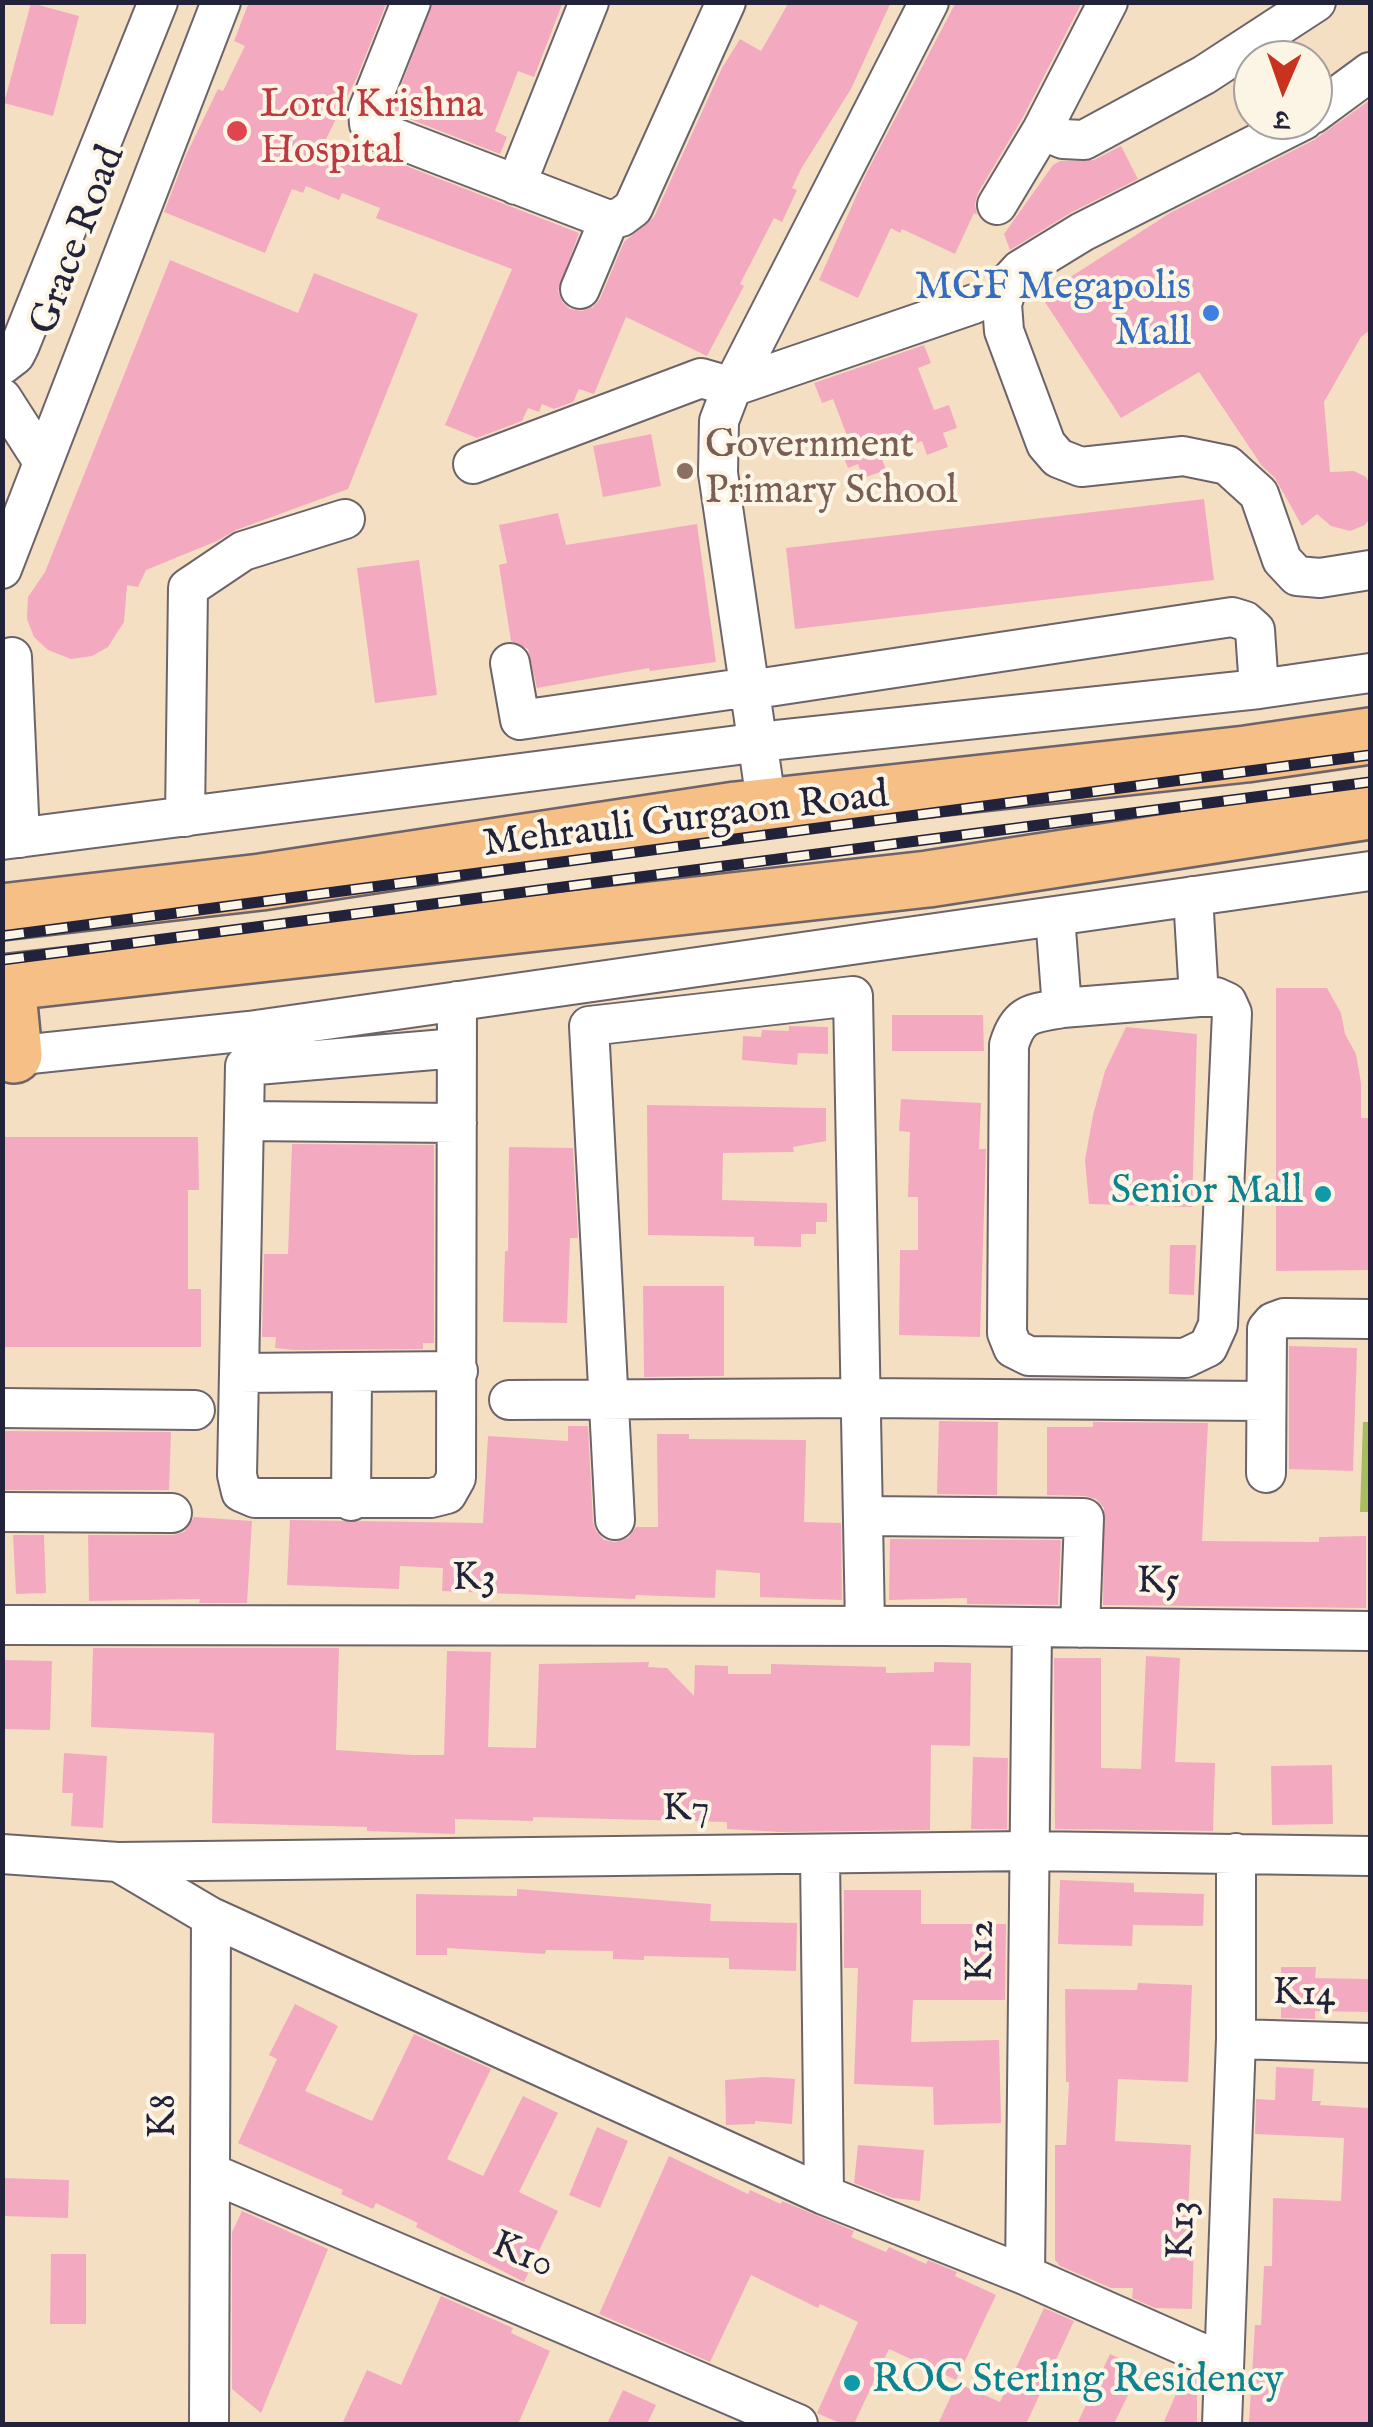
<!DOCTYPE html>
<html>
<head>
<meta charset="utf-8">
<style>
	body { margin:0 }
	#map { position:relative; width:1373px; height:2427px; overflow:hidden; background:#f5dfc2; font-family:"IM FELL English","Noto Serif Devanagari",serif }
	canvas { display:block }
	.frame { position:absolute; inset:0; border:5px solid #22223b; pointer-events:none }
	.north { position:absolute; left:1233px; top:40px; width:100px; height:100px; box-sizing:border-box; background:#fcf5e5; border:2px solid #a5a1a1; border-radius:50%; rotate:182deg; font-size:28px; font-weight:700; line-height:40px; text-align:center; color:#22223b }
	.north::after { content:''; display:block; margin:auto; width:35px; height:45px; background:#c8321e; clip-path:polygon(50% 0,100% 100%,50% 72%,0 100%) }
</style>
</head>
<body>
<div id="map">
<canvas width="1373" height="2427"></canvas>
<div class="frame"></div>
<div class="north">उ</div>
</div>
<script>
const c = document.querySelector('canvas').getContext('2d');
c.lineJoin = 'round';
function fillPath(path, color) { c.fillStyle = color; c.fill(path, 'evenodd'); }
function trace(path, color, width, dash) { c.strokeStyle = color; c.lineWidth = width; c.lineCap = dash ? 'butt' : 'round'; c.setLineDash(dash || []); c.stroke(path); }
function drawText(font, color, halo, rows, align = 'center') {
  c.font = font + ' "IM FELL English",serif'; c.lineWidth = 8; c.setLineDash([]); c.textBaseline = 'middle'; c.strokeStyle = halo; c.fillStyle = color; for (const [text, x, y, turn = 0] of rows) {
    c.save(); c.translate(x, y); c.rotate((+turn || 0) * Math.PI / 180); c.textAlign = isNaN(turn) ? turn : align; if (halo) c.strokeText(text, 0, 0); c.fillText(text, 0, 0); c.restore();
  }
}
fillPath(new Path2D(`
	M1363,1422H1370V1512H1360Z`), '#a8bd62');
fillPath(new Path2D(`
	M249,2H387L357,77L326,139L395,167L396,162L579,233L558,291L563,303L570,309L582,311L593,307L600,299L624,242L654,217L722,68L740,39L761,51L789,2H891L851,89L801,169L792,188L797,190L782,222L774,218L740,284L744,286L707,356L626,317L594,394L579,389L573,402L554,409L542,404L539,412L528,408L522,421L477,438L445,425L512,269L376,218L380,208L342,193L339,200L306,186L303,193L292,189L265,253L164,212L186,155L218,89L223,91L245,46L234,41Z
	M563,2L534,77L518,71L495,131L507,137L500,154L391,112L433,2Z
	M956,2H1082L1022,119L978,193L975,204L977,215L974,213L955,254L902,229L900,233L891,228L858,298L819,280L866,174Z
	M31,3L79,16L53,116L4,103Z
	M1370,100V330L1361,337L1324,402L1330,472L1354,471L1366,477L1370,485V518L1365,525L1350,531L1331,526L1317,514L1302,526L1275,478L1262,466L1199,372L1121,418L1041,296L1170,213L1314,140Z
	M1121,146L1138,179L1072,212L1010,250L1004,234L1053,165L1060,161L1094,160Z
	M170,260L298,313L314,273L418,314L348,489L236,530L217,541L146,570L138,587L127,585L124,622L108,647L92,656L71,659L48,650L34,637L27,619L28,597L45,572Z
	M924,345L931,363L918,368L934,410L949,405L957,428L943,433L948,447L927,455L922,441L881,456L886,470L863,478L858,464L848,468L839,445L849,441L833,399L822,403L814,383Z
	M651,434L661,486L603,497L593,446Z
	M1204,499L1214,580L795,629L786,548Z
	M558,513L566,545L697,524L716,662L650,671L649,668L537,688L528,649L511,641L499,565L507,563L499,525Z
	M419,560L437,695L375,703L357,568Z
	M1276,988H1327L1341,1013L1345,1034L1356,1054L1361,1083V1118H1370V1270L1276,1271Z
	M892,1015H983L984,1051H892Z
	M789,1026L828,1027V1054L798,1053L797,1065L742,1060L743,1036L761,1037L762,1030L789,1031Z
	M1126,1027L1197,1034L1192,1207L1089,1204L1085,1160L1093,1115L1105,1071Z
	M901,1099L981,1103L979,1149H986L980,1337L899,1335L900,1250H918V1197H908L910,1132L899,1131Z
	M647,1105L826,1108V1141L793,1147L794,1152L723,1153L722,1200L827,1203V1222H816V1234H801V1247L754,1246V1237L648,1235Z
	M2,1137H198L199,1190H188V1289H201V1347H2Z
	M292,1144L434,1145V1343H423V1349L294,1350L275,1348L276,1337H262L264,1254H288Z
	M509,1147L573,1148L578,1238H570L567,1323L503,1322L505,1251H508Z
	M1170,1245H1196L1194,1295L1169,1294Z
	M643,1286H724V1376L644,1377Z
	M1289,1346L1357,1348L1353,1471L1289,1469Z
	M939,1421L998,1422L997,1495L937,1494Z
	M1093,1422L1208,1423L1202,1541L1319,1542V1537L1366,1536V1608L1103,1605L1104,1508L1096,1499L1085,1496L1047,1495V1427H1093Z
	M568,1426H588L593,1522L596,1531L604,1540L615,1542L628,1538L636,1527H658L657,1434H689V1439L806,1440L804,1522L841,1523L842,1600L760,1597V1573L716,1570L715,1598L636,1595L635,1599L442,1591L443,1568L400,1566L399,1589L287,1585L290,1520L483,1523L488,1436L568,1441Z
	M5,1431L171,1432L169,1490H4Z
	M194,1517L252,1521L247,1603H199L200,1599L89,1601L88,1535H173L184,1532Z
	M13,1535H44L46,1593L16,1594Z
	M890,1539L1061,1540L1058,1605L967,1604V1598L889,1600Z
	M93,1648H339L336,1750L413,1755H444L447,1651L491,1652L488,1747L536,1748L539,1664L649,1662L648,1667L667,1668L694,1696L695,1665L728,1666V1674H771V1664L886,1667V1673L934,1672V1662L971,1663L970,1746L931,1745L930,1830L780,1832L727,1829V1822L533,1817V1821L455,1819V1834L367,1831V1827L212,1823L214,1733L91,1727Z
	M1146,1656L1180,1658L1175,1762L1215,1763L1213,1831L1055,1829L1054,1658H1101V1768L1141,1769Z
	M2,1660L52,1661L50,1730L2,1729Z
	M64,1753L107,1756L103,1828L71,1826L73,1793H62Z
	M973,1757L1008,1758L1007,1829H971Z
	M1332,1765L1333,1824L1272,1825L1271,1766Z
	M1060,1880L1134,1883V1892L1204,1894L1203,1926L1133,1925L1132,1946L1058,1944Z
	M517,1889L711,1904L710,1921L797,1923L796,1971L729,1969V1958L644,1956V1960L613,1959V1951L546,1950L545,1954L447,1948V1955H416V1894L517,1896Z
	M844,1890H921V1924H1006L1005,2000H913L911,2042L999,2040L1001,2123L934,2125L933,2087L854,2084L858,1968H844Z
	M1281,1967H1316L1315,1978L1370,1979V2012L1315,2011V2019L1281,2018Z
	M1138,1983L1192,1985L1188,2082L1118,2079L1115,2141L1191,2145L1187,2237L1194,2238L1192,2309L1155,2308L1132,2298L1133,2288H1111L1060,2266L1055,2260V2145H1066L1069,2082H1066L1065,1989L1137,1990Z
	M295,2004L338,2026L305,2091L372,2121L414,2034L491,2069L447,2159L483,2176L523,2096L558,2113L519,2192L558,2211L524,2282L416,2227L418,2223L376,2203L373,2209L341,2194L343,2190L238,2143L277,2059L269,2055Z
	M1276,2067L1314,2069L1312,2101H1321L1320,2105L1370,2108V2424L1249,2423L1255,2325H1261L1264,2266H1272L1273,2198L1341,2201L1344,2138L1255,2134L1256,2099L1275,2100Z
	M765,2077L795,2079L792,2124L755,2121V2124L726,2125L725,2080Z
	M597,2127L628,2141L600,2208L569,2195Z
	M858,2145L924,2150L920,2201L893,2198L854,2183Z
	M669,2156L748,2194L750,2190L781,2204L782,2201L854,2231L851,2237L886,2252L889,2247L926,2264L928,2260L957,2272L955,2276L996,2295L956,2380L889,2349L854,2424H842L817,2413L858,2322L820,2304L818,2308L751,2275L710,2362L599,2314Z
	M2,2178L69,2180L68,2218L2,2216Z
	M242,2211L328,2249L261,2413L232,2389V2232Z
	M51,2254H86V2324H50Z
	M441,2296L513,2328L511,2333L550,2351L518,2424H342L367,2370L401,2385Z
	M1044,2308L1074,2321L1026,2424H938L957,2383L1000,2402Z
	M1110,2354L1141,2368L1114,2424H1077Z
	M1186,2371L1197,2376V2424H1163Z
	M623,2390L656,2405L647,2424H607Z`), '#f3aac1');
const minor = new Path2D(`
	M411,2L368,110L369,124L380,132L609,220L621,217L633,208L726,2
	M1108,2L1042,130L1063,139L1084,140L1204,75L1316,2
	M1313,114L1370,72
	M1304,120L1082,232L1020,270L1009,282L1002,304L1004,331L1046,444L1058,458L1081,467L1183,456L1227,465L1259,494L1282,560L1297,576L1320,578L1370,570
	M516,185L589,2
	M997,205L1042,130
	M580,289L609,220
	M2,365L15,355L20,345L158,2
	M2,398L43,462
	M473,464L701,378L732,387L974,304
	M2,569L221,2
	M12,657L20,838
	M510,663L520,720L729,690H749L1232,617L1245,621L1255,630L1259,689
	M767,808L718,473L719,421L732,387L929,2
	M185,817L188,588L243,551L345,519
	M2,840L777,740L1259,689L1370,673
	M1055,916L1062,1008C1032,1014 1019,1012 1009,1045L1007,1333L1013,1348L1029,1356L1185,1358L1208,1347L1218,1325L1232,1013L1227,1002L1216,997H1199L1193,896
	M1062,1008L1199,997
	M457,1048L245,1066L237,1475L241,1492L255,1498H431L447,1494L456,1478L457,1001
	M2,1057L249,1031L1370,871
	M244,1121L457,1123
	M240,1373L458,1371
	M509,1400L861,1398L1266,1401
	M2,1408L195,1410
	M1266,1473L1267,1329L1273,1322L1284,1318L1370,1319
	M351,1501L352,1374
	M2,1512L172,1513
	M863,1516L1084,1518L1080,1628
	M615,1520L589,1026L853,996L865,1626
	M2,1625L945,1626L1370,1631
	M2,1854L118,1862L1029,1851L1370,1856
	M820,1855L824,2195
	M118,1862L211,1917L209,2424
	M211,1917L824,2195L1025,2275L1224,2363
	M1236,2039L1370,2043
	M211,2173L798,2424
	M1025,2275L1032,1627
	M1222,2424L1236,2039V1853`);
const highway = new Path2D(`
	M2,912L261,882L736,810L1246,754L1370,736
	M2,983L928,879L1370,811
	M7,983L14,1055`);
trace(minor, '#6c646a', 42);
trace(highway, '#6c646a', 60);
trace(minor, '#fff', 38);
trace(highway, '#f5bf86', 55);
const rail = new Path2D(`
	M2,936L1370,755
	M2,960L1370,782`);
trace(rail, '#22223b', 11);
trace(rail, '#fcf5e5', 8, [22]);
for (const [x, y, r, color] of [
	[237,131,12,"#e0444e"],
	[1211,313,10,"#3f7fe0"],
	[685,471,10,"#8d6e63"],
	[1323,1194,10,"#0f9aa8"],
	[852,2383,10,"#0f9aa8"]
]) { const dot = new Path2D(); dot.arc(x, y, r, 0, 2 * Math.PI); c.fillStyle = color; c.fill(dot); trace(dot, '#fcf5e5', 4); }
drawText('40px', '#be3a42', '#fcf5e5', [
	["Lord Krishna",260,108],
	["Hospital",260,154]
], 'left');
drawText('40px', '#22223b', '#fcf5e5', [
	["Grace Road",80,241,-69],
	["Mehrauli Gurgaon Road",686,822,-7],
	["K3",474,1581],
	["K5",1158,1584,1],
	["K7",686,1811,-1],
	["K12",983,1951,-89],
	["K14",1304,1996,2],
	["K8",166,2116,-90],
	["K13",1184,2230,-88],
	["K10",522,2257,23]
]);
drawText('40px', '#366cbe', '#fcf5e5', [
	["MGF Megapolis",1191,290],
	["Mall",1191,336]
], 'right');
drawText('40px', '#785e54', '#fcf5e5', [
	["Government",705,448],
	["Primary School",705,494]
], 'left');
drawText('40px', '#0d838f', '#fcf5e5', [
	["Senior Mall",1303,1194],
	["ROC Sterling Residency",872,2383,"left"]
], 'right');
</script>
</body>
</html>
